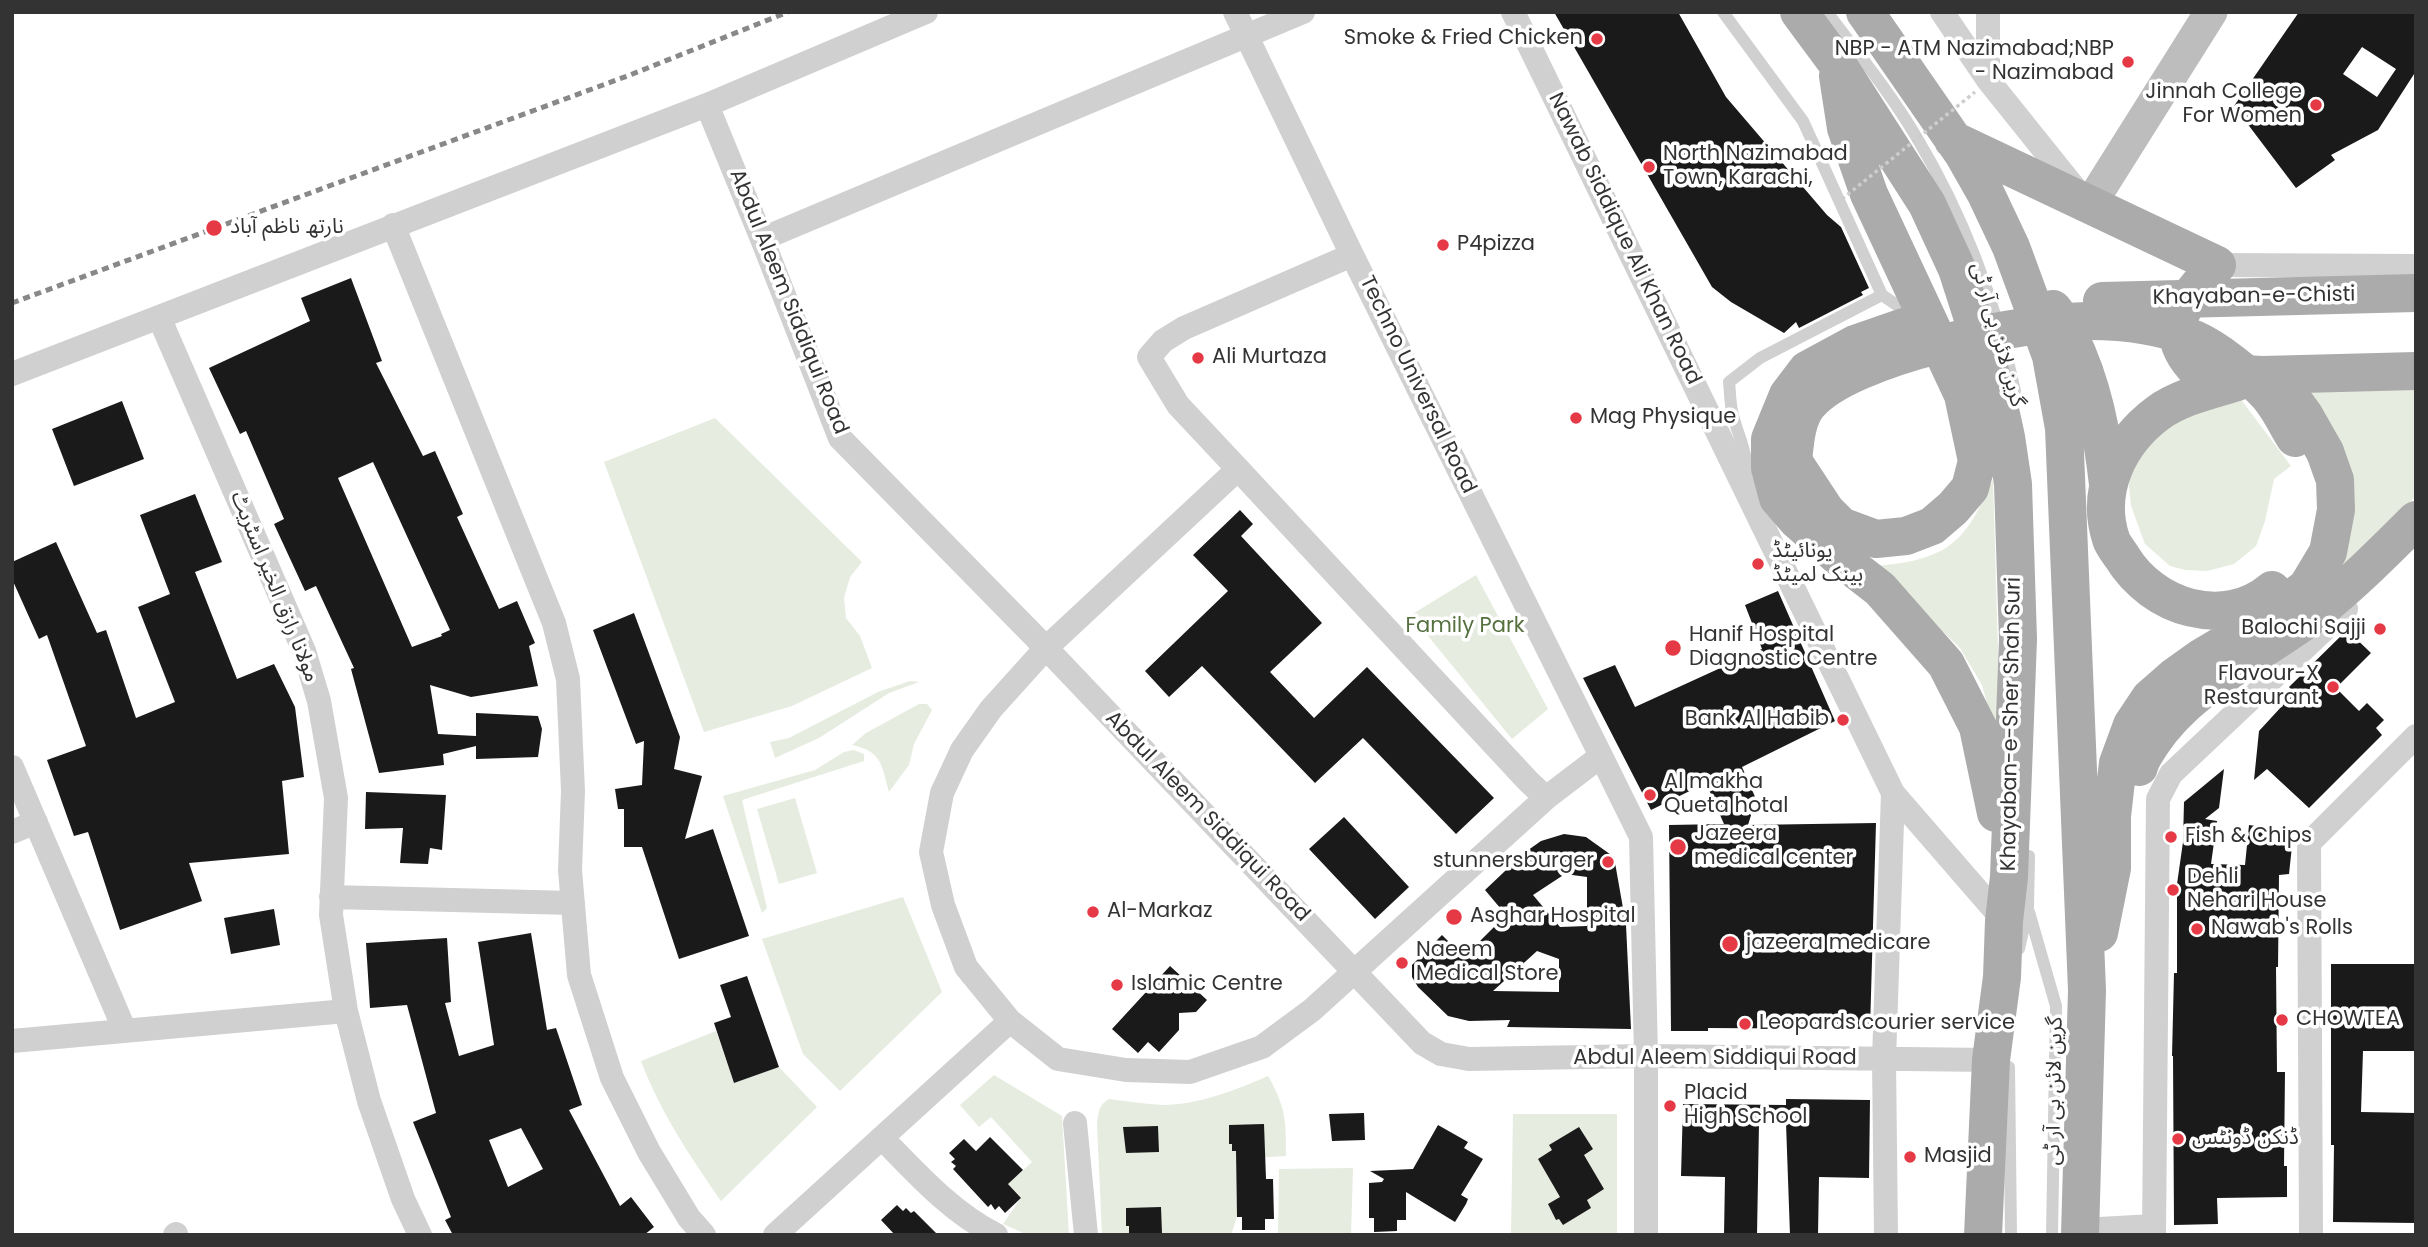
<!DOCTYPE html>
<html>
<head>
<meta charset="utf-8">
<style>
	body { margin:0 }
	#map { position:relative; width:2428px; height:1247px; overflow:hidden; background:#fff; font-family:Poppins,sans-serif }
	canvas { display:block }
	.frame { position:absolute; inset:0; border:14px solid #333; pointer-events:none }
</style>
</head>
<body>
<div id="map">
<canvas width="2428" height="1247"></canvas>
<div class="frame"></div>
</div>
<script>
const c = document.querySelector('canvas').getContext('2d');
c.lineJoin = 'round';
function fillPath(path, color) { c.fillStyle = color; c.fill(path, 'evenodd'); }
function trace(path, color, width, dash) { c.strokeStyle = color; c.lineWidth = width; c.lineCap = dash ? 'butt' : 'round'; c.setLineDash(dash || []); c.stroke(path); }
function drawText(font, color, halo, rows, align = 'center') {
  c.font = font + ' Poppins,"Noto Sans Arabic",sans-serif'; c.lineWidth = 7; c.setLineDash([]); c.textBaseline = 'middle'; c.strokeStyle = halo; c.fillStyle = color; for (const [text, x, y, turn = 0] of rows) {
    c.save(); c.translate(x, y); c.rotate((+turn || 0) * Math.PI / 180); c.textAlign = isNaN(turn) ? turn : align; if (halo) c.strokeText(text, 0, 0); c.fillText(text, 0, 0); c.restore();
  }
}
fillPath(new Path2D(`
	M2300,388L2416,390V496L2336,572Z
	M2239,397L2291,466L2274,479L2265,521L2256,546L2234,564L2207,571L2185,570L2170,566L2145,544L2131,506L2129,486L2131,465L2163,426Z
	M715,418L862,562L850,577L844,598L846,618L860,636L872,668L792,706L704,732L604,462Z
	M1993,480L2001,753L1982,685L1960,648L1875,566C1900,564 1930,560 1950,545C1971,530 1982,502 1993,480Z
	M1476,575L1548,709L1512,739L1411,615Z
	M910,681L919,682L889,693L819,738L775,758L770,742L789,738L878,692Z
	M919,704H927L932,710L914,744L909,765L889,792C882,766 882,751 852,745L866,733Z
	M854,750L864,754V761L742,800L767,908L762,913L723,796L815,770L844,752Z
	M795,798L817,873L779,884L757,809Z
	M903,897L942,992L840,1091L803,1054L762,939Z
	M716,1031L734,1083L779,1067L817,1107L721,1201C690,1156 660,1112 641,1061Z
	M994,1075L1062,1116L1069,1235H1028L1003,1224L1021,1198L1008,1184L1032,1162L991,1117L979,1127L960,1105Z
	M1268,1076C1286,1107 1286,1121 1286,1156L1236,1159L1237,1217L1231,1235L1102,1234L1097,1125C1098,1114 1098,1105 1109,1099C1126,1101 1145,1104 1163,1105C1198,1105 1236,1090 1268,1076Z
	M1513,1114H1617V1235H1511Z
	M1353,1168L1351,1235H1278L1279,1169Z`), '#e6ecdf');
fillPath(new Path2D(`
	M1554,12H1678L1726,97L1827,215L1841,227L1869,288L1861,292L1863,295L1799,328L1796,322L1784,333L1731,302L1712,287Z
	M2299,12H2416V71L2378,130L2331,155L2335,160L2296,188L2234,106ZM2362,47L2396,69L2377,97L2343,74Z
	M351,278L382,361L376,363L423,456L435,451L463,514L457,517L499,609L517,601L535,643L529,646L538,686L471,697L430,685L438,734L476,736V713L538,716L542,729L538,757L476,759V746L443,754L444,765L379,773L351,669L354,668L316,586L305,591L274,524L284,519L246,431L240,434L209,368L310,321L301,298ZM373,462L450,630L441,634L442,636L412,647L338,478Z
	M122,401L144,459L74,486L52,429Z
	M195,494L222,562L195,572L237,679L274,664L295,707L304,777L282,781L289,854L189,863L202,901L120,930L88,832L74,836L47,760L86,746L47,635L39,639L12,579V562L56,542L97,633L106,630L136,718L175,702L138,607L170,594L140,515Z
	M1240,510L1253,524L1241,536L1322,623L1270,672L1314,718L1367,667L1494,798L1456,834L1363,738L1315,783L1202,666L1169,697L1145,671L1228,591L1193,555Z
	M1778,591L1835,721L1742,767L1756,799L1748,825L1876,823L1870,1029L1708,1028V1031H1671L1669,825L1724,824L1706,783L1651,810L1583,678L1615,665L1635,707L1762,649L1745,605Z
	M634,613L680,737L674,769L702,776L685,839L713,829L749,936L679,959L642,847H624V809H618L615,789L642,785L644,741L636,744L593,630Z
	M2347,630L2371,653L2336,688L2359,711L2367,703L2384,720L2376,728L2382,735L2309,808L2267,769L2254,780L2259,731L2294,693L2289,687Z
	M2224,769L2219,808L2205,819L2217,821L2211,864L2245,865L2249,825L2289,831L2286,845L2292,846L2289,874L2279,875L2278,967H2276L2277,1072H2285L2284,1166H2287V1197L2217,1198L2218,1224L2174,1225L2173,1056H2172L2174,973H2177V884L2183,842L2184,802Z
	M366,792L446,795L442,850L430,848L428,864L400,863L403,828L365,829Z
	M1344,817L1409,887L1375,919L1309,849Z
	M1564,834L1586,837L1614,857L1626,925L1631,1029L1507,1027L1510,1020L1469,1021L1448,1016L1418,987L1412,977V965L1442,935L1464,957L1506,915L1485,890L1524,853L1541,841ZM1565,874L1587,877V926L1560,927L1533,895ZM1537,951L1559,959V992L1493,991Z
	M274,909L280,945L231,954L224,918Z
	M531,933L547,1030L556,1028L582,1105L569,1110L620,1206L631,1197L654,1227L644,1235H453L445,1220L451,1217L413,1122L436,1113L407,1005L370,1008L366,943L447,938L451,1002L445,1003L459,1056L494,1045L478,942ZM521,1128L543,1169L508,1187L489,1140Z
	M2331,964H2416V1051H2363L2361,1112L2416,1113V1223L2333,1222L2334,1145H2331Z
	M1170,966L1207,1000L1196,1012L1179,1013V1030L1159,1052L1148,1042L1138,1053L1112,1029Z
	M747,976L779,1067L734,1083L714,1023L731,1017L720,985Z
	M1786,1099L1870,1100L1869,1178L1819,1177L1818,1235H1790L1786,1123H1759L1757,1235H1724L1725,1177L1681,1176L1683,1104L1786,1105Z
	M1364,1113L1365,1140L1332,1141L1329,1114Z
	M1264,1124L1266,1179H1273L1274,1219H1265V1230H1242V1217H1237L1236,1151H1232V1144H1229V1125Z
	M1438,1125L1468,1142L1464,1148L1483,1159L1461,1195L1468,1199L1466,1204L1455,1222L1406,1192V1220H1397V1231L1374,1232V1218H1369V1183L1382,1182L1384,1179L1370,1171L1413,1169Z
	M1158,1126L1159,1152L1126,1153L1123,1127Z
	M1579,1127L1593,1149L1584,1155L1604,1189L1587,1200L1591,1208L1563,1225L1559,1219L1556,1220L1548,1204L1560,1197L1538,1159L1552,1150L1549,1145Z
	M990,1137L1023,1170L1008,1184L1021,1198L1005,1213L999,1206L995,1210L991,1204L988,1207L953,1169L956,1166L951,1162L955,1159L949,1153L964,1139L976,1151Z
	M897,1205L903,1211L906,1208L911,1213L914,1211L938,1235H895L881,1220Z
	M1161,1207L1162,1233L1129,1234V1226H1126V1208Z`), '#1a1a1a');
trace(new Path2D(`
	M1723,12L1803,121L1882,295L1760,358L1729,382C1730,391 1730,401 1732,411C1738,439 1749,450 1746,482
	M1827,12C1858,53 1891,94 1917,138C1963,215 1996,303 2015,391
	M1882,295L1913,316
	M2029,912L2056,1006L2052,1235
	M2019,949L2028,909L2029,856
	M2009,1067L2011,1235`), '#d0d0d0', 12);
trace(new Path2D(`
	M1235,12L1352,255L1601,756
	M1513,12L1893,793L1884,1060L1886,1235
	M1942,12L1988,80L2081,196
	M1988,80V12
	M707,105L762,239L840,438L1046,648L1422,1043L1441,1054L1469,1059L1646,1056L1991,1060
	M393,225L554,623L568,679L573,791L570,870L579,975L612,1078L649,1152L689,1218L704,1235
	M762,239L1303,12
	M2217,265L2416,266
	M159,317L304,651L319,701L336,798L331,915L346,1011L369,1101L403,1199L420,1235
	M12,374L707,105L926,12
	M1238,469L1528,781L1546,798L1312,1010L1262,1047L1190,1072L1126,1070L1058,1059L1010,1021L966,967L943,905L931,852L942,793L962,750L991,709L1046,648L1238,469L1178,405L1149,357L1163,341L1184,328L1352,255
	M12,767L125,1031
	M1893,793L2004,921
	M1546,798L1601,756L1641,837L1646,1056V1235
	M12,832L36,822
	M331,897L573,903
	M12,1041L346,1011
	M1075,1123L1086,1235
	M882,1138C917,1174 951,1212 996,1235
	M2080,1230L2154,1226
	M175,1235L176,1234
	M775,1235L1010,1021
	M2154,1235L2158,799L2171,774L2346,609
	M2311,1235L2309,843L2416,736`), '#d0d0d0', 24);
trace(new Path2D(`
	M2089,206L2211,12`), '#bdbdbd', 33);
trace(new Path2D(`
	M1799,12L1836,62L1927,204L1957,269L1995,387L2006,437L2013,484L2018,639L2009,877L2004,921L2002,977L1991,1060L1983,1235
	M1865,12L1964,155L1985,192L2011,247L2051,356L2064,428L2087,990L2080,1235
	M1953,140L2217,265C2185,299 2157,331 2199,372L2263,375L2416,371
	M2053,309C2060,317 2064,327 2070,337C2093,384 2102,432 2108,484
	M1904,327L1855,344L1807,370L1788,395L1770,439V468L1778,498L1797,520L1840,558L1880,589L1946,664L1978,727L1996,813
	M2237,382C2211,390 2180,397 2158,413C2119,442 2095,490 2111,539C2113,545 2118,551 2122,557C2153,608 2224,630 2272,590
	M1793,461L1826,511L1841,526L1876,539L1906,536L1932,526L1953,508L1970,488L1977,461L1963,395L1869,194L1846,128L1838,76
	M2139,767C2141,758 2146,752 2151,744C2191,683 2262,655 2318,611C2353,583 2384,552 2416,520
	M2099,933L2112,868V816L2118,763L2132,725L2150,698L2174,677L2202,657L2266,619L2307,587L2328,552L2336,510L2335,480L2325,452`), '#ababab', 38);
trace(new Path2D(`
	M12,303L630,75L788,12`), '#888', 5, [7, 5]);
trace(new Path2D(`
	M1842,199L1975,92`), '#cdcdcd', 3.5, [3.5, 3.5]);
trace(new Path2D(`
	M2102,301L2416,293
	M2293,400L2304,415L2325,452
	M1793,461C1795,443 1796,420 1808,405C1848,355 2025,321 2089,321C2124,321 2162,326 2194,339C2217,349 2249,375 2266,393C2278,405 2286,424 2295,438`), '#ababab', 38);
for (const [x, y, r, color] of [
	[1597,39,7,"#e63946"],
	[2128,62,7,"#e63946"],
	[2316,105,7,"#e63946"],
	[1649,167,7,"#e63946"],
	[214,228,9,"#e63946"],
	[1443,245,7,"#e63946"],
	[1198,358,7,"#e63946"],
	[1576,418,7,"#e63946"],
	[1758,564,7,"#e63946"],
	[2380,629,7,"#e63946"],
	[1673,648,9,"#e63946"],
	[2333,687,7,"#e63946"],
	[1843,720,7,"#e63946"],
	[1650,795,7,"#e63946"],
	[2171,837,7,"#e63946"],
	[1678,847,9,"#e63946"],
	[1608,862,7,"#e63946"],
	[2173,890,7,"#e63946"],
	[1093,912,7,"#e63946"],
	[1454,917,9,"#e63946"],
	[2197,929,7,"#e63946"],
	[1730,944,9,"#e63946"],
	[1402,963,7,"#e63946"],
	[1117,985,7,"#e63946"],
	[2282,1020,7,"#e63946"],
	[1745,1024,7,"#e63946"],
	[1670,1106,7,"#e63946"],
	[2178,1139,7,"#e63946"],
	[1910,1157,7,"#e63946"]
]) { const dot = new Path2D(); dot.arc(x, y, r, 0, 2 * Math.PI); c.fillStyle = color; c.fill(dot); trace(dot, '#fff', 2.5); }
drawText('21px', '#333', '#fff', [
	["Smoke & Fried Chicken",1583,39,"right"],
	["NBP - ATM Nazimabad;NBP",2114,50,"right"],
	["- Nazimabad",2114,74,"right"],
	["Jinnah College",2302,93,"right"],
	["For Women",2302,117,"right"],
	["North Nazimabad",1663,155],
	["Town, Karachi,",1663,179],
	["نارتھ ناظم آباد",230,228],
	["P4pizza",1457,245],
	["Ali Murtaza",1212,358],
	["Mag Physique",1590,418],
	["یونائیٹڈ",1772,552],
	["بینک لمیٹڈ",1772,576],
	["Balochi Sajji",2366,629,"right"],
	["Hanif Hospital",1689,636],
	["Diagnostic Centre",1689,660],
	["Flavour-X",2319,675,"right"],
	["Restaurant",2319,699,"right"],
	["Bank Al Habib",1829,720,"right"],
	["Al makha",1664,783],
	["Queta hotal",1664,807],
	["Jazeera",1694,835],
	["medical center",1694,859],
	["Fish & Chips",2185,837],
	["stunnersburger",1594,862,"right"],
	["Dehli",2187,878],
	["Nehari House",2187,902],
	["Al-Markaz",1107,912],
	["Asghar Hospital",1470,917],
	["Nawab's Rolls",2211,929],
	["jazeera medicare",1746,944],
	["Naeem",1416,951],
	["Medical Store",1416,975],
	["Islamic Centre",1131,985],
	["CHOWTEA",2296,1020],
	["Leopards courier service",1759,1024],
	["Placid",1684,1094],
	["High School",1684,1118],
	["ڈنکن ڈونٹس",2192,1139],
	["Masjid",1924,1157]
], 'left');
drawText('21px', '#333', '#fff', [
	["Nawab Siddique Ali Khan Road",1624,239,64],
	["Khayaban-e-Chisti",2254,297,-1],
	["Abdul Aleem Siddiqui Road",788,302,68],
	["گرین لائن بی آر ٹی",1997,335,74],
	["Techno Universal Road",1417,385,64],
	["مولانا رازق الخیر اسٹریٹ",274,587,68],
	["Khayaban-e-Sher Shah Suri",2012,724,-89],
	["Abdul Aleem Siddiqui Road",1207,817,46],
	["Abdul Aleem Siddiqui Road",1715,1059],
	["گرین لائن بی آر ٹی",2055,1091,-89]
]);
drawText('21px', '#56703f', '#fff', [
	["Family Park",1465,627]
]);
</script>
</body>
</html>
